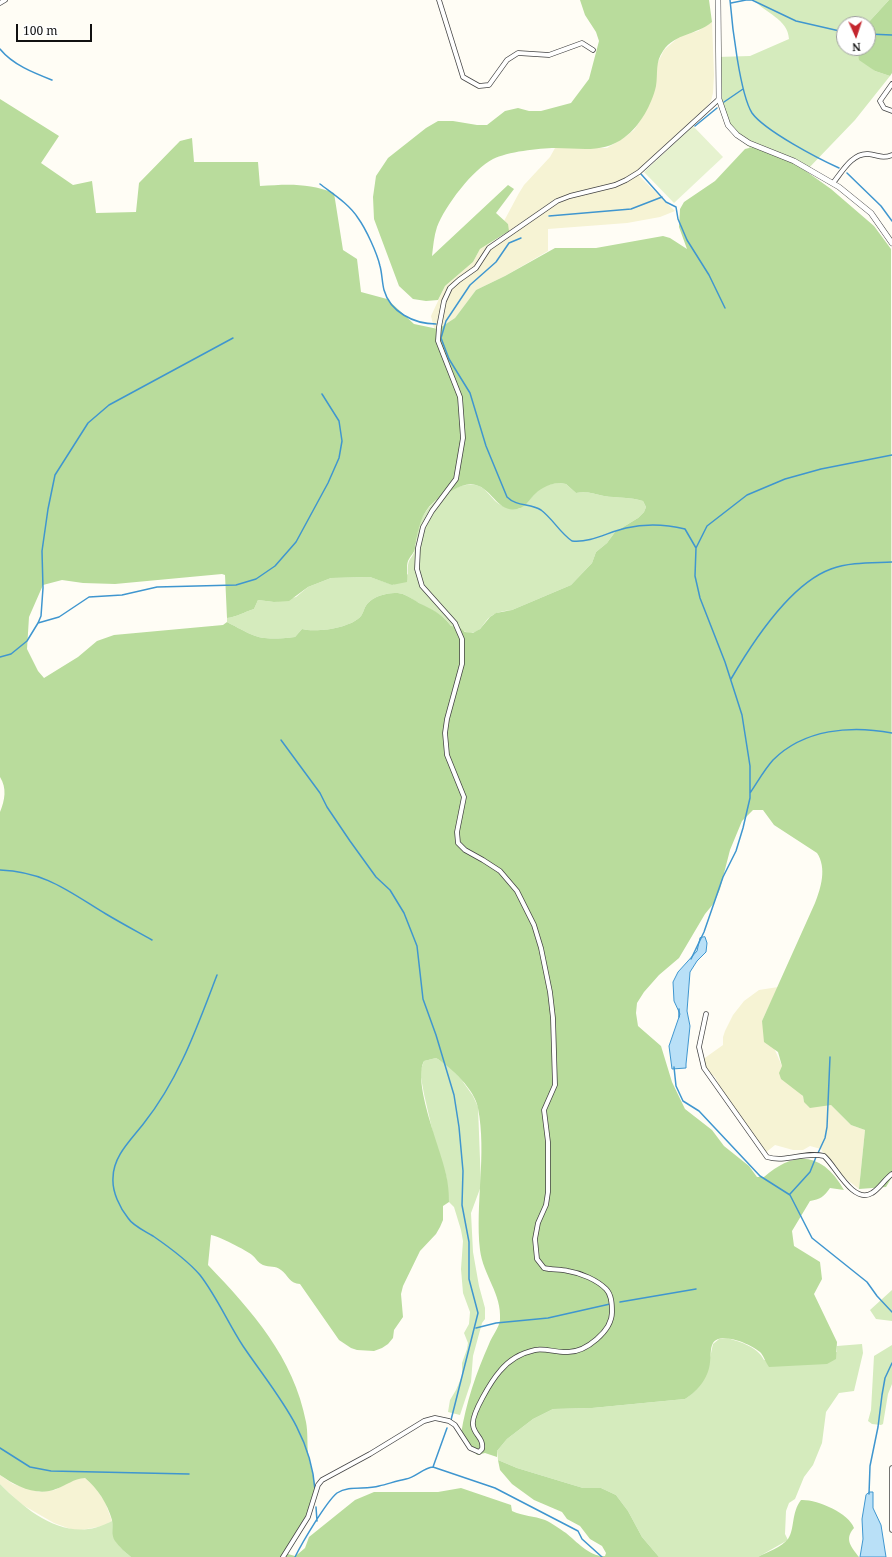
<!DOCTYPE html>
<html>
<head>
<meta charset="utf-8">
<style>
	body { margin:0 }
	#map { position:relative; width:892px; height:1557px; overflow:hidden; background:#fffdf5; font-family:"Noto Serif",serif }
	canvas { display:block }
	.north { position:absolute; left:836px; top:16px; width:40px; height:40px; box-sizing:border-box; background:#fff; border:1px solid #a0a0a0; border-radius:50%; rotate:177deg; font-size:11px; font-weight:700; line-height:16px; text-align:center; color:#111 }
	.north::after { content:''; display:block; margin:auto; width:14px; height:18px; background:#c4262e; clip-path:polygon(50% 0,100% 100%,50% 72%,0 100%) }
	.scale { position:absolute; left:16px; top:24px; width:76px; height:18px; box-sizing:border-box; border:2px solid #111; border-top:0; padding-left:5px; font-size:12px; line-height:14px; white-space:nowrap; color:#111; -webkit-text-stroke:3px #fff; paint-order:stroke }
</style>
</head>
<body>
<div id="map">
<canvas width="892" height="1557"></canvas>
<div class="north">N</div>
<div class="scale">100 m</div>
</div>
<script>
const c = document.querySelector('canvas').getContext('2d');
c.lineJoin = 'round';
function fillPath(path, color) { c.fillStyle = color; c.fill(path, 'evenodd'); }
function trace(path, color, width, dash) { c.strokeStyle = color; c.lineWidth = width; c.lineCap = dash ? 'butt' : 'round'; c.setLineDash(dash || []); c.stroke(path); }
fillPath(new Path2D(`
	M712,22L714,75L713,93L711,101L700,115L636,173L675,211L660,217L627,223L548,229V251L505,276L476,290L455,318L438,329L434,328L431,316L445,286L473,262L480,249L504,235L508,224L504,221L519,193L524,185L550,157L555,148H607L625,137L634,130L640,121L653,94L657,64L664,50L680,36L698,31Z
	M778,987L762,1021L782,1066L798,1091L803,1096L804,1102L831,1105L851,1125L865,1130L859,1189L831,1167L821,1149L810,1146L803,1150H793L775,1145L764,1154L742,1122L740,1114L729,1104L715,1077L703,1067L702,1060L723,1045V1037L725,1031L733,1015L744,1001L759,990Z
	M0,1475L13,1484L39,1492L55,1490L76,1478H85L94,1486L105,1502L112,1521L103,1526L76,1531L54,1523L21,1504L0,1484Z`), '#f6f3d4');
fillPath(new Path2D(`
	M754,0H889L867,24H844V48H857V55L875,71L890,76L855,120L806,171L796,164L753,147L750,148C744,142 736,138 731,132C714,110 718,82 717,57L750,56L789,39C788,19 765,13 754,0Z
	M560,483L566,484L576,493C587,491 594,494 604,496C617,498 630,497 643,501L646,507L644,512L638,518L615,532L607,543L596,552L592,563L571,585L512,610C504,611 496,612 490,617C484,621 481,633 471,633C464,633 459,627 451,626C442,614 432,610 419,603C414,601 410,597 405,595C395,590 375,595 368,603C364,607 364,612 361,616C351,628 316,633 302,629L295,637C260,641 257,638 227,622V618C237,617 244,612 254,609L258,600L274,602L296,597L308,587L331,578L370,577L393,585L408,574C407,556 412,561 415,549C418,540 416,531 420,522C428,503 453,482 475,485C486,486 491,500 501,505C505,508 513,508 519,509C536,498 535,484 560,483Z
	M436,1058L449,1066L461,1079L473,1096L478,1107L481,1186L471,1213L473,1252L479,1286L485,1308V1319L482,1323L473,1356L471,1382L460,1415L448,1412L450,1400L456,1390L462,1376V1363L467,1349L468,1343L464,1333L469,1324L470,1312L463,1293L461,1269L463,1241L461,1230L454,1207L449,1202L446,1175L435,1142L424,1094L420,1072L424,1061Z
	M892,1290V1384L888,1394L883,1424L881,1425L872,1424L868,1421L871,1410L874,1356L892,1345V1321L876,1319L870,1310Z
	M727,1338C741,1342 758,1347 764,1360L837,1352V1346L862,1344L863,1353L854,1391L839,1393L826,1412L822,1443L813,1465L804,1477L795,1499L789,1503L786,1511L785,1534L788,1540L758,1557H659L642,1537L628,1511L616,1495L601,1488H583L517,1468L498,1460L497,1451L507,1439L533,1419L553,1409L592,1408L685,1399C706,1386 708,1366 713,1344L719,1339Z
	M0,1484C30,1514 69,1545 112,1521C112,1540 117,1545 131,1557H0Z`), '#d5ebbd');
fillPath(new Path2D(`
	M580,0H709L712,22C697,35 675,33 663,51C655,62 658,73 656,86C652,104 640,126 625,137C603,154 581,148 555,148C539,148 507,152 493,159C473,169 445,206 437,227C434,236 433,247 432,256L508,185L514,189L496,213L508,224L509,231L480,249L473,262L445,286L438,300L426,301L413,299L399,286L374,219L373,197L376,176L388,158L426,128L438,121H453L477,125H487L505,111L518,108L529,111H541L571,103L589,79L599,41L596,32L585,15Z
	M889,0H892V73L890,76L875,71L859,60L857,48H868L867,24Z
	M0,99L59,136L41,163L73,185L92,181L96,213L136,212L139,183L180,141L192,138L194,162H258L260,186C289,184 308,183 334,193L343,250L357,259L361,292L387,299L414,324L438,329L455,318L476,290L505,276L555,248H596L663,236L670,238L687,249L679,227L680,209L684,202L715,181L745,149L753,147L796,164L831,189L874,226L891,249L892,1177L886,1187L859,1189L865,1130L851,1125L831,1105L810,1108L804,1102L803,1096L781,1079L779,1073L782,1066L778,1052L764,1042L762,1021L815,903C821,888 827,868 817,853L774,825L763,810H753L742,821L730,850L720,889L714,903L705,914L679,958L659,975L644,992L637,1003L636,1013L638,1026L661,1046L672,1082L685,1109L712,1130L724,1146L749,1166L757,1177H764C796,1149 823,1153 844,1190L830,1188C824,1197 820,1199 810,1201L792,1231L794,1246L820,1262L822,1279L814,1294L837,1342L836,1359L827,1364L769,1367C766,1363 764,1357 761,1353C753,1345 721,1331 713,1343C710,1348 711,1356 710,1362C709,1377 698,1391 685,1399L592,1408L553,1409L533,1419L507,1439L497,1451V1457L485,1453L477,1455L461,1434C466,1403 476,1373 489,1344C492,1336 499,1328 500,1320C502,1294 483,1275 480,1250C475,1203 487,1155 478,1108C475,1090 451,1067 436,1058L424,1061C412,1083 441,1149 446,1174C448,1183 449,1193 449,1202L443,1206V1220L440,1227L436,1234L420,1251L403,1286L401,1294L403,1317L394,1330L393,1338L388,1344L382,1348L374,1351L357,1350L351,1348L339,1340L300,1284C290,1284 288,1275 281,1270C275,1265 270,1268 263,1265C258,1263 256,1258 252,1255C248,1251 216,1235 211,1235L208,1265C252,1311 294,1358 306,1422C308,1432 307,1443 308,1453C310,1469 318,1484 315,1500C313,1506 308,1513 304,1519C298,1530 292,1542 288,1554L295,1556L298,1554L305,1548L309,1537L355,1500L374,1492H438L461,1488L511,1505L512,1511C523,1516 534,1516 545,1520C552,1523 560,1529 566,1533C577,1542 590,1557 605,1556L606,1553L602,1546L590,1539L580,1526L567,1519L562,1512L534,1500L512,1484L500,1470L498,1460L517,1468L583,1488H601L616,1495L628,1511L642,1537L659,1557H131C125,1552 119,1547 115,1541C111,1535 113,1527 112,1520C107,1503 98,1489 85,1478C73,1479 67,1485 56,1489C37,1497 16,1486 0,1475V812C5,800 7,788 0,777ZM560,483L566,484L576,493C587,491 594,494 604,496C617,498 630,497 643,501L646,507L644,512L638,518L615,532L607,543L596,552L592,563L571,585L512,610L496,613L490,617L480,629L473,633L465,632L459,627L451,626C442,614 432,609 419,603C414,600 410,597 405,595C395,590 375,595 368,603C364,607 364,612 361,616C351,628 316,633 302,629L295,637C260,641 257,638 227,622L223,625L114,635L97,641L78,657L44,678L38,671L27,649L29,617L43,585L62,580L83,583L115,584L222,574L225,575L227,618C237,617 244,612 254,609L258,600L274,602L289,601L308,587L331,578L370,577L392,585L407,582C408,576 406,566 408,561C410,556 415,552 415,548C420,517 424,504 453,490C460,486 468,483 476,485C492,489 498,513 517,509C531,507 532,485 560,483Z
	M801,1500C816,1499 849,1513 854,1528C844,1539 851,1547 859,1557H758C767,1552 782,1547 788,1539C795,1529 791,1513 801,1500Z`), '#b9dc9c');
fillPath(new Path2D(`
	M693,126L723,157L674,203L644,172Z`), '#e6f2cf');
const water = new Path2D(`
	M705,937L707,943L706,952L697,961L690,972L687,1011L690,1026L686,1064V1068L672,1069L669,1046L680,1014L674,1001L673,982L678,972L697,951L700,938Z
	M870,1492H873V1508L881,1525L886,1557H860L863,1539L862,1519L866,1495Z`);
fillPath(water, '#b9e0f7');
trace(water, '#3f96cf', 1);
trace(new Path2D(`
	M730,0C732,25 740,94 752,113C765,131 819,159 839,168
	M747,0H752L796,21L844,32
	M731,3L746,0
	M868,34L892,35
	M0,49C13,65 34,73 52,80
	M724,102L743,89
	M695,126L717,108
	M847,173L881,206L892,221
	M641,174L666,202L676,207L678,219L687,240L709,275L725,308
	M320,184C333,194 349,204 358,218C366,229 377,253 380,266C382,273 382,282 384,290C390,312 414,324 436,324
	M549,216L631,209L662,197
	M521,238L509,243L496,262L470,285L446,321L441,338L449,359L470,393L486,446L507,497C517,507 530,503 541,510C553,519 560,533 572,541C591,543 608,532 626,528C647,523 665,524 685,529L696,548
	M38,623L59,617L89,597L122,595L157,587L236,585L256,579L275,566L296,542L328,483L339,458L342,441L339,421L322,394
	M0,657L11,654L27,641L38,623L41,616L43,588L42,551L48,509L55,475L88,423L109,405L233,338
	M731,679C752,643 790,584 831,569C850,562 872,563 892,562
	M281,740L320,793L327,807L350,841L376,877L390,890L404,913L417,946L423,999L436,1035L454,1095L459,1127L463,1171L462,1205L469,1242V1279L478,1313L451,1420
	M750,793C757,783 764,770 773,760C804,729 851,725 892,733
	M0,870C46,872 68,891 106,914C121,923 136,931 152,940
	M691,959L704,932L723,877L736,851L743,828L750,798V766L742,715L725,662L700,598L695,576L696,548L707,526L747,495L785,479L821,469L892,455
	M217,975C197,1027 179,1079 144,1123C131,1140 113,1156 113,1178C112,1192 120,1208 128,1218C133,1226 145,1231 153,1236C169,1247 187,1260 200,1275C217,1297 228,1323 243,1346C274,1392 311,1431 315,1490
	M679,1009V1017
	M674,1067L676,1086L683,1101L699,1111L760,1176L790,1195L812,1238L867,1282L877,1296L892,1312
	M818,1153L825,1138L827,1127L830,1057
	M790,1194L810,1172L816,1157
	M620,1302L696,1289
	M476,1328L496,1323L548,1318L610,1304
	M0,1448L30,1467L51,1471L189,1474
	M433,1467L447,1428
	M869,1494L870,1466L878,1427L882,1395L885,1378L892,1363
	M316,1507L317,1521
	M295,1557C302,1543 326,1502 337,1493C349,1485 366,1490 379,1486C388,1484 396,1481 406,1479C416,1477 423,1468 433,1467L495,1488L578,1531L582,1539L602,1557`), '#3f96cf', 1.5);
const minor = new Path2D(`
	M439,0L463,77L479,86L489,85L507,60L518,53L549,55L582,43L593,50
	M0,3L5,0
	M892,84L880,101L884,108L892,111
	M833,183C842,172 852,153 868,154C878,155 882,159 892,155
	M706,1014L699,1047L704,1068L767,1157C786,1163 805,1151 824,1156C835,1165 853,1205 872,1193C879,1189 885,1179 892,1174
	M892,1468V1530
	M283,1557L308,1517L318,1485L322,1480L370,1454L424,1421L435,1418L449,1421L455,1425L470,1448L479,1452L482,1449C484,1438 474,1435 473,1425C471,1414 492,1380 500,1371C509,1360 521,1353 535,1350C545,1348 558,1353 568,1352C586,1352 612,1331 612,1312C612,1305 612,1295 606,1289C597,1280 581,1273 568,1271C560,1269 552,1270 544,1268L537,1259L535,1239L538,1223L546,1205L548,1192V1142L544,1110L555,1085L553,1018L550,992L541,948L534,925L517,891L500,871L483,860L465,850L458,843L457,832L464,797L447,755L445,733L447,719L462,664V639L455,623L422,586L417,569L418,548L423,527L432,511L456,479L463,438L460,397L438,341L439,327L444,301L450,288L459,280L476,268L489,248L557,201L570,196L615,185L626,180L639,172L719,99`);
const tertiary = new Path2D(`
	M718,0L719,99L728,125L737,135L749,143L794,161L839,187L871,213L892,243`);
trace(minor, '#444', 5.5);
trace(tertiary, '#444', 6);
trace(minor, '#fff', 4);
trace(tertiary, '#fff', 5);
</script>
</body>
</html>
